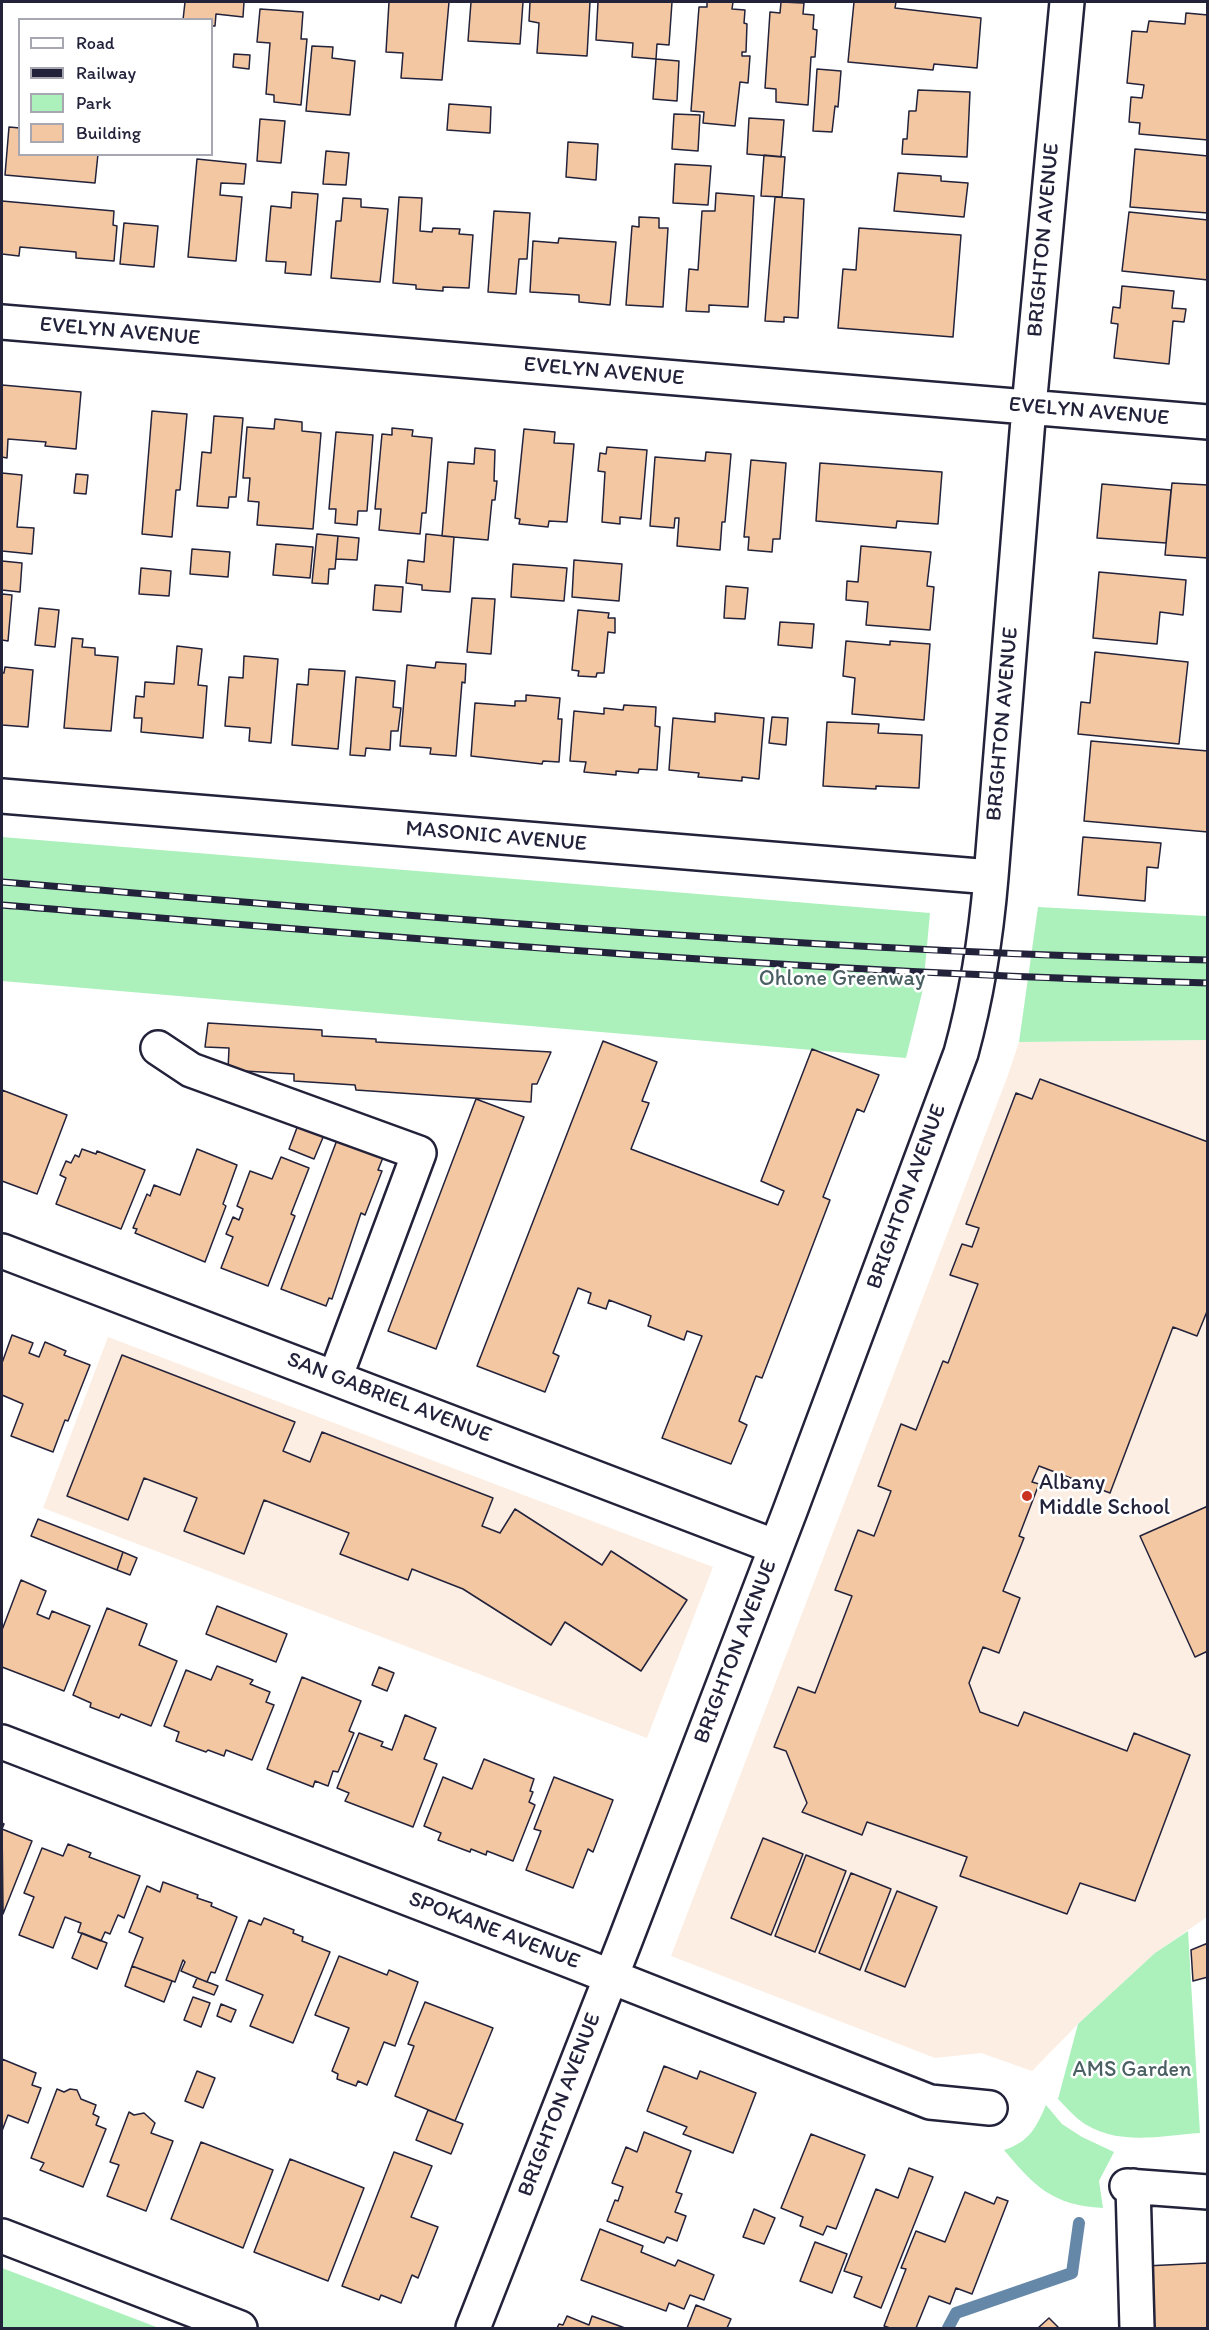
<!DOCTYPE html>
<html>
<head>
<meta charset="utf-8">
<style>
	body { margin:0 }
	#map { position:relative; width:1209px; height:2330px; overflow:hidden; background:#fff; font-family:Itim,sans-serif }
	canvas { display:block }
	.frame { position:absolute; inset:0; border:3px solid #22223b; pointer-events:none }
	.legend { position:absolute; left:18px; top:18px; width:195px; height:138px; box-sizing:border-box; background:#fff; border:2px solid #a7a7b1; margin:0; padding:8px 10px; list-style:none; font-size:18px; color:#22223b }
	.legend li { display:flex; align-items:center; gap:12px; height:30px }
	.legend b { width:30px; border:2px solid #a7a7b1 }
</style>
</head>
<body>
<div id="map">
<canvas width="1209" height="2330"></canvas>
<div class="frame"></div>
<ul class="legend">
<li><b style="height:8px;background:#fff"></b>Road</li>
<li><b style="height:8px;background:#22223b"></b>Railway</li>
<li><b style="height:16px;background:#acf1bc"></b>Park</li>
<li><b style="height:16px;background:#f4c7a3"></b>Building</li>
</ul>
</div>
<script>
const c = document.querySelector('canvas').getContext('2d');
c.lineJoin = 'round';
function fillPath(path, color) { c.fillStyle = color; c.fill(path, 'evenodd'); }
function trace(path, color, width, dash) { c.strokeStyle = color; c.lineWidth = width; c.lineCap = dash ? 'butt' : 'round'; c.setLineDash(dash || []); c.stroke(path); }
function drawText(font, color, halo, rows, align = 'center') {
  c.font = font + ' Itim,sans-serif'; c.lineWidth = 5; c.setLineDash([]); c.textBaseline = 'middle'; c.strokeStyle = halo; c.fillStyle = color; for (const [text, x, y, turn = 0] of rows) {
    c.save(); c.translate(x, y); c.rotate((+turn || 0) * Math.PI / 180); c.textAlign = isNaN(turn) ? turn : align; if (halo) c.strokeText(text, 0, 0); c.fillText(text, 0, 0); c.restore();
  }
}
fillPath(new Path2D(`
	M1207,1040V1917L1155,1953L1078,2024L1032,2071L981,2053L935,2058L671,1956L1008,1075L1019,1042Z
	M108,1337L713,1567L647,1738L43,1508Z`), '#fceee3');
fillPath(new Path2D(`
	M2,837L930,913L923,989L906,1058L2,981Z
	M1038,907L1207,916V1040L1019,1042Z
	M1188,1931L1200,2133C1160,2136 1112,2147 1078,2119C1071,2113 1065,2106 1058,2099L1078,2024L1155,1953Z
	M1046,2105L1062,2124L1082,2137L1114,2152L1099,2181L1103,2208C1052,2205 1035,2187 1004,2150C1029,2142 1036,2128 1046,2105Z
	M2,2268L159,2328H2Z`), '#acf1bc');
trace(new Path2D(`
	M948,2328L956,2313L1072,2273L1079,2223`), '#6588a9', 12);
const building = new Path2D(`
	M185,2H244L243,17L216,14L215,26H212V20H183Z
	M389,2H449L442,80L401,78L403,53L386,52Z
	M471,2H523L520,44L468,41Z
	M530,2H590L587,56L537,53L539,23L529,21Z
	M598,2H672L669,45L657,44L656,59L632,57L633,43L596,40Z
	M707,2H733L732,9L745,10L744,23L747,24L746,52H742V56H750L748,83L740,82L735,126L703,123L704,112L691,111L699,7H707Z
	M781,2L804,3L803,14L814,15L813,29L817,30L815,57H811L808,105L776,102V89L765,88L770,12L780,13Z
	M854,2H896L895,8L981,18L977,68L934,64L933,70L848,62Z
	M260,9L303,12L301,39H307L301,105L274,102V95L266,94L270,43L257,42Z
	M1186,13L1208,15V140L1139,134L1140,123L1129,122L1131,97L1142,98L1144,85L1127,83L1132,31L1147,32L1149,21L1185,24Z
	M312,46L333,47L332,58L355,61L350,115L306,111Z
	M234,54L250,55L249,69L233,67Z
	M656,59L679,61L677,101L653,99Z
	M817,69L841,71L838,107L835,106L832,132L813,131Z
	M918,90L970,92L967,157L902,154L903,139H907L909,111H916Z
	M449,104L491,107L490,133L447,130Z
	M674,114L700,115L698,151L672,149Z
	M749,118L784,120L781,157L747,154Z
	M260,119L285,121L281,163L257,161Z
	M9,127L20,128V154H98L95,183L5,175Z
	M568,142L598,144L596,180L566,177Z
	M1135,149L1208,156V213L1130,207Z
	M326,151L349,153L346,185L323,184Z
	M764,155L785,157L782,197L761,196Z
	M197,159L246,164L244,184L221,183L220,195L242,197L236,261L188,257Z
	M675,164L711,166L708,205L673,203Z
	M898,173L941,176V181L968,183L964,217L894,211Z
	M292,192L318,194L311,275L285,273L286,262L266,261L271,206L291,208Z
	M716,193L754,196L748,307L709,305V312L686,311L689,269L698,270L702,211H715Z
	M399,197L422,198L420,231L432,232L433,228L460,229L459,234L473,235L469,288L443,287V291L416,289V285L393,283Z
	M775,197L804,199L798,318L784,317V322L765,321Z
	M343,198L361,199V207L388,209L380,282L331,278L336,221H341Z
	M2,201L114,211L113,225L117,226L114,261L76,258V252L20,247L19,256L2,254Z
	M494,211L530,213L527,259H519L516,294L488,292Z
	M1129,212L1208,220V280L1122,271Z
	M639,217L659,218V228H668L663,307L626,305L632,226L639,227Z
	M124,223L158,226L154,267L120,264Z
	M859,228L961,235L953,337L838,328L843,269L856,270Z
	M559,238L616,242L610,305L579,302V295L530,292L533,241L558,243Z
	M1122,286L1174,291L1172,308L1186,309L1184,322L1173,321L1169,364L1114,358L1118,324L1111,323L1113,307L1120,308Z
	M2,385L81,392L76,449L45,446L46,442L8,439L7,458L2,457Z
	M152,411L187,414L180,490H176L172,537L142,534Z
	M214,416L243,418L236,497H229L228,508L197,506L202,452L211,453Z
	M275,419L302,422V431L321,433L313,529L257,525L259,502L248,501L250,478H243L247,427L274,429Z
	M392,428L413,430L412,436L432,438L426,513H422L420,534L379,530L381,509H375L382,434L392,435Z
	M524,429L555,432L554,443L574,444L567,522L549,521L548,527L519,524L520,519L515,518Z
	M336,432L373,435L367,511H358L357,525L335,523L336,509H329Z
	M607,447L647,450L641,519L620,517V524L602,522L605,472L598,471L600,453L606,454Z
	M475,448L495,450L494,481H497L495,500H492L488,540L442,536L448,462L474,464Z
	M706,452L731,454L725,522H722L720,550L677,546L679,518H675L674,528L650,526L655,457L705,461Z
	M751,460L786,463L780,539H773L772,552L748,550L749,537H744Z
	M820,463L942,472L938,524L897,521L896,528L816,521Z
	M2,473L22,475L17,527L34,528L32,554L2,551Z
	M76,474L88,475L86,494L74,493Z
	M1172,483L1208,485V558L1165,555Z
	M1102,484L1171,490L1166,543L1097,538Z
	M317,534L338,536L335,569H329L328,584L312,583Z
	M426,534L454,537L450,592L422,590V585L406,583L408,560L424,562Z
	M338,536L359,538L357,560L336,559Z
	M276,544L313,547L310,578L273,575Z
	M861,546L931,552L927,586L934,587L930,630L866,625L868,602L846,600L847,581L858,582Z
	M192,549L230,552L228,577L190,574Z
	M574,560L622,564L619,601L572,597Z
	M2,561L22,563L20,592L2,590Z
	M513,564L567,568L564,601L511,597Z
	M141,568L171,571L169,596L139,594Z
	M1099,572L1186,580L1183,615L1160,612L1157,644L1093,638Z
	M375,585L403,587L401,612L373,610Z
	M726,586L748,588L745,619L724,618Z
	M2,594L12,595L8,641L2,640Z
	M472,598L495,599L491,654L467,652Z
	M39,608L59,610L55,647L35,645Z
	M578,610L609,613L608,618H615V633L608,632L604,673H597L596,677L578,676L579,671L572,670Z
	M780,622L814,624L812,648L778,645Z
	M72,638L83,639L82,647L95,648V655L118,657L111,731L64,728Z
	M846,641L890,645V641L930,644L924,720L852,714L855,678L843,676Z
	M177,646L202,649L198,685L207,686L203,738L141,732L142,718H134L136,696L144,697L145,682L174,684Z
	M1095,652L1188,662L1179,744L1078,734L1081,702L1090,703Z
	M244,656L278,659L271,743L249,741L250,728L225,726L229,677L243,678Z
	M436,662L466,664L465,683L462,682L456,756L430,754L431,748L400,746L407,665L435,668Z
	M5,667L33,670L28,727L2,725V673H4Z
	M309,669L345,671L338,749L292,745L297,684L308,685Z
	M356,677L395,681L393,707L401,708L398,731H391L390,750L366,748L365,756L350,755Z
	M526,695L560,698L558,719H562L559,762L543,761L542,764L471,756L475,703L515,706V701H526Z
	M624,705L656,707L655,726L660,727L657,770L639,769L638,773L616,771V775L584,772L586,762L570,761L574,711L604,714V708L623,710Z
	M715,713L764,718L759,779L742,777V781L698,777L699,773L669,770L673,718L715,722Z
	M772,717L788,718L786,745L769,743Z
	M827,722L879,724L878,733L922,735L919,788L876,786V789L823,786Z
	M1091,741L1208,751V832L1084,821Z
	M1083,837L1161,843L1158,868L1147,867L1145,901L1078,895Z
	M208,1023L322,1030V1036L376,1039V1042L551,1052L537,1084H532L531,1102L356,1090L355,1085L294,1081V1074L228,1070L229,1048L205,1047Z
	M603,1041L657,1062L642,1101L649,1103L631,1149L778,1205L784,1191L761,1181L812,1049L879,1075L864,1112L857,1109L823,1197L830,1200L762,1378L756,1376L739,1421L747,1425L731,1464L662,1438L702,1336L687,1331L684,1340L648,1326L651,1316L609,1300L606,1309L588,1303L591,1293L578,1288L553,1353L559,1356L545,1392L477,1366Z
	M1040,1079L1208,1142V1309L1197,1336L1173,1327L1110,1493L1039,1466L1032,1482L1039,1484L1019,1536L1024,1538L1003,1591L1020,1598L999,1653L983,1647L969,1683L980,1712L1018,1726L1024,1712L1127,1751L1134,1733L1190,1755L1135,1901L1080,1883L1067,1914L960,1876L967,1857L867,1822L862,1835L802,1812L807,1803L786,1751L774,1747L798,1687L815,1693L852,1596L835,1590L858,1530L874,1536L891,1491L878,1486L901,1424L916,1430L943,1361L948,1363L978,1284L950,1275L962,1244L972,1247L979,1228L966,1224L1016,1093L1032,1099Z
	M2,1090L67,1115L37,1194L2,1181Z
	M476,1099L524,1117L436,1349L388,1331Z
	M298,1125L324,1135L314,1159L289,1149Z
	M340,1132L386,1150L378,1170L382,1171L365,1215L361,1213L332,1299L329,1298L326,1306L281,1289Z
	M82,1149L96,1154L97,1151L145,1170L121,1229L56,1204L66,1178L60,1175L66,1161L71,1163L75,1155L79,1157Z
	M197,1149L237,1165L223,1204L226,1206L205,1262L135,1233L137,1229L133,1228L147,1194L150,1196L154,1185L180,1195Z
	M281,1157L309,1168L291,1214L295,1216L268,1286L221,1268L233,1237L226,1234L233,1217L239,1220L243,1209L237,1206L250,1171L272,1179Z
	M12,1335L33,1343L29,1353L39,1357L45,1342L66,1351L64,1355L90,1365L68,1421L65,1420L53,1452L11,1436L23,1404L2,1395V1363Z
	M122,1355L295,1422L283,1451L310,1462L322,1432L493,1498L482,1526L500,1533L515,1509L602,1565L611,1551L687,1600L641,1671L565,1622L551,1645L463,1589L412,1569L408,1580L340,1554L349,1533L264,1500L244,1554L184,1531L197,1498L144,1478L128,1520L67,1496Z
	M1208,1506V1651L1195,1657L1140,1536Z
	M38,1519L123,1552L117,1570L31,1536Z
	M123,1552L137,1558L130,1575L117,1570Z
	M21,1580L46,1591L37,1614L49,1619L52,1611L90,1626L64,1691L2,1667V1630Z
	M217,1606L287,1634L276,1662L206,1634Z
	M107,1608L147,1624L139,1645L177,1661L151,1726L121,1714L119,1718L90,1707L91,1703L73,1695Z
	M217,1666L253,1680L250,1684L270,1692L266,1702L274,1705L252,1760L226,1750L224,1756L208,1750L206,1752L176,1741L179,1732L164,1726L186,1670L211,1680Z
	M379,1667L394,1673L387,1691L372,1685Z
	M302,1677L361,1701L349,1731L354,1733L338,1772L333,1771L328,1786L315,1781L313,1787L267,1769Z
	M405,1715L436,1728L424,1759L437,1764L413,1827L345,1801L349,1793L337,1788L359,1733L383,1742L381,1746L392,1750Z
	M484,1759L534,1779L530,1791L533,1792L529,1802L535,1805L513,1861L487,1851L486,1855L471,1849L470,1852L438,1840L441,1833L424,1826L443,1777L472,1789Z
	M554,1777L613,1800L593,1852L588,1849L573,1888L526,1870L541,1831L534,1829Z
	M2,1823L4,1824L2,1829L32,1841L3,1914Z
	M763,1838L803,1854L771,1935L731,1918Z
	M68,1844L91,1853L89,1857L140,1876L124,1918L118,1915L110,1934L105,1932L101,1941L78,1932L81,1923L65,1917L53,1948L19,1935L34,1897L24,1893L42,1848L63,1856Z
	M806,1855L846,1871L815,1952L775,1936Z
	M851,1873L891,1889L860,1970L819,1953Z
	M163,1882L198,1895L197,1898L212,1903L211,1906L237,1917L215,1973L211,1972L207,1982L181,1971L185,1962L183,1960L175,1982L132,1966L143,1938L129,1932L147,1886L160,1892Z
	M897,1891L937,1907L905,1987L865,1971Z
	M264,1918L294,1930L293,1933L303,1937L302,1941L330,1952L293,2043L250,2026L263,1995L226,1980L249,1920L261,1925Z
	M82,1933L107,1943L97,1969L72,1958Z
	M1208,1943V1977L1193,1981L1191,1950Z
	M339,1956L387,1975L389,1970L418,1982L395,2046L384,2042L367,2085L358,2081L356,2086L337,2079L338,2074L332,2071L349,2028L315,2015Z
	M132,1966L172,1981L164,2002L125,1986Z
	M197,1978L218,1986L214,1995L193,1987Z
	M193,1997L210,2003L201,2027L184,2020Z
	M425,2002L493,2028L455,2121L395,2096L414,2046L408,2044Z
	M221,2004L236,2010L231,2022L217,2016Z
	M2,2059L36,2073L32,2085L41,2088L28,2123L8,2115L2,2131Z
	M664,2066L697,2079L700,2071L756,2093L733,2153L683,2134L687,2127L647,2111Z
	M197,2071L215,2078L203,2108L185,2101Z
	M57,2089L64,2092L70,2089L77,2090L81,2099L96,2105L93,2114L99,2117L96,2125L106,2129L83,2187L40,2170L44,2163L31,2158Z
	M428,2110L463,2124L451,2154L416,2140Z
	M129,2112L134,2115L144,2113L155,2123L151,2133L173,2141L146,2211L107,2196L119,2165L110,2162Z
	M644,2132L691,2151L676,2192L682,2194L675,2212L686,2216L677,2241L667,2237L664,2243L607,2221L615,2200L618,2201L623,2187L612,2183L626,2147L637,2152Z
	M811,2134L865,2155L836,2229L827,2226L823,2235L800,2226L803,2217L781,2208Z
	M201,2142L273,2170L243,2248L171,2219Z
	M394,2152L432,2166L411,2217L438,2227L418,2278L412,2275L401,2303L381,2295L379,2300L342,2286Z
	M290,2159L364,2188L328,2281L254,2252Z
	M909,2168L933,2177L881,2308L854,2297L862,2277L844,2271L876,2189L898,2198Z
	M965,2192L994,2204L997,2197L1008,2201L972,2294L956,2288L950,2304L929,2296L916,2328H890L884,2326L906,2269L901,2268L916,2231L945,2242Z
	M754,2209L775,2218L764,2244L743,2237Z
	M600,2229L643,2246L641,2252L675,2266L678,2260L714,2275L704,2300L690,2295L684,2309L669,2303L666,2311L581,2280Z
	M815,2242L847,2254L832,2293L800,2281Z
	M1207,2263L1208,2328H1148L1145,2266Z
	M696,2305L731,2319L727,2328H687Z
	M567,2316L589,2325L592,2316L625,2328H557L559,2324L563,2325Z
	M1049,2318L1059,2328H1038Z`);
fillPath(building, '#f4c7a3');
trace(building, '#22223b', 1.5);
const minor = new Path2D(`
	M2,322L1208,422
	M2,796L991,877
	M158,1048L191,1070L419,1153L335,1378
	M2,1251L776,1547
	M2,1742L571,1961L930,2102L990,2108
	M1127,2186L1208,2192
	M1133,2186L1137,2328
	M2,2236L240,2328
	M473,2328L625,1941L790,1511L961,1053C977,995 986,937 991,877L1029,407L1067,2`);
trace(minor, '#22223b', 38);
trace(minor, '#fff', 33);
const rail = new Path2D(`
	M2,882C403,915 805,951 1208,960
	M2,905C403,938 805,973 1208,983`);
trace(rail, '#22223b', 7);
trace(rail, '#fff', 4.5, [14]);
for (const [x, y, r, color] of [
	[1027,1496,6,"#c8321e"]
]) { const dot = new Path2D(); dot.arc(x, y, r, 0, 2 * Math.PI); c.fillStyle = color; c.fill(dot); trace(dot, '#fff', 2); }
drawText('22px', '#22223b', '#fff', [
	["BRIGHTON AVENUE",1044,240,-85],
	["EVELYN AVENUE",120,332,5],
	["EVELYN AVENUE",604,372,5],
	["EVELYN AVENUE",1089,412,5],
	["BRIGHTON AVENUE",1003,724,-85],
	["MASONIC AVENUE",496,837,5],
	["BRIGHTON AVENUE",907,1197,-70],
	["SAN GABRIEL AVENUE",389,1398,21],
	["BRIGHTON AVENUE",736,1652,-69],
	["SPOKANE AVENUE",494,1931,21],
	["BRIGHTON AVENUE",560,2105,-69]
]);
drawText('22px', '#4b6062', '#fff', [
	["Ohlone Greenway",842,979],
	["AMS Garden",1132,2070]
]);
drawText('22px', '#22223b', '#fff', [
	["Albany",1039,1483],
	["Middle School",1039,1508]
], 'left');
</script>
</body>
</html>
